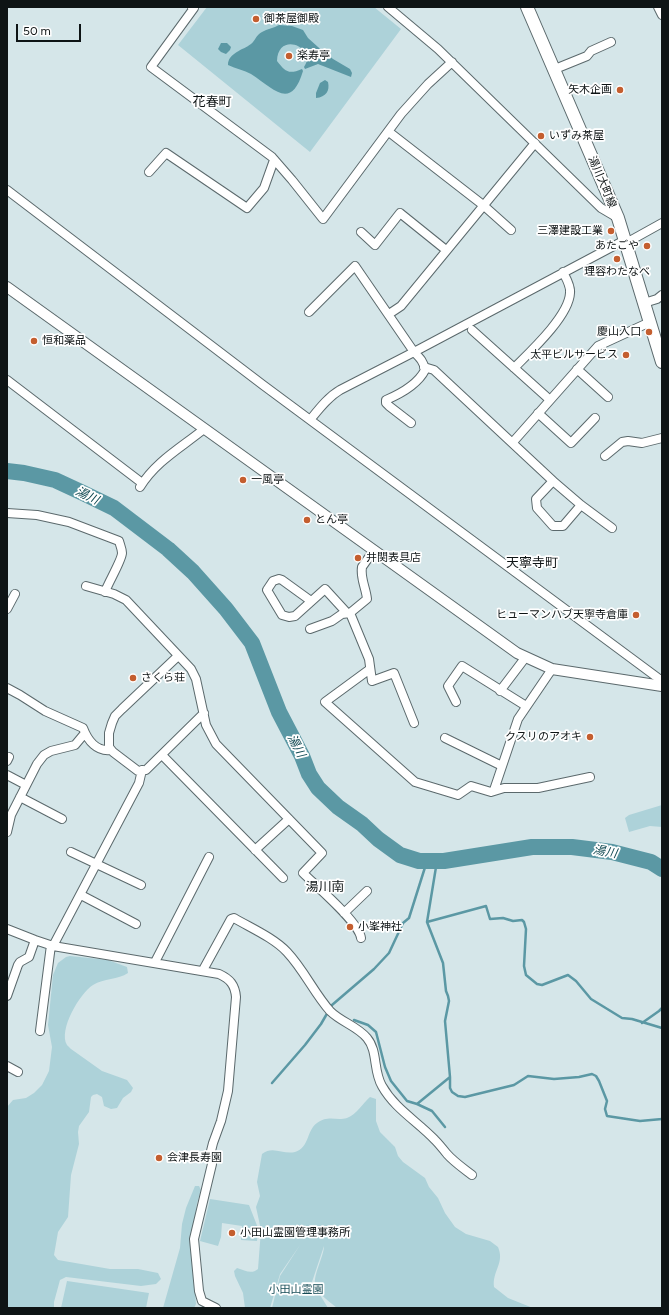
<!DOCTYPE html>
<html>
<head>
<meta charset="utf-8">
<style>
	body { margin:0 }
	#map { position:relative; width:669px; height:1315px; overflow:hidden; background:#d5e6e9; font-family:Figtree,sans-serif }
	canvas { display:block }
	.frame { position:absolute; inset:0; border:8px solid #0e1415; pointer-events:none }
	.scale { position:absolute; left:16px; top:24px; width:65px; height:18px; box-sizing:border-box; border:2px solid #0e1415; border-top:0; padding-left:5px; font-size:12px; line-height:14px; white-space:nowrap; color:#0e1415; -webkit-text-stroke:3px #fff; paint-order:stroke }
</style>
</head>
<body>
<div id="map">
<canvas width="669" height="1315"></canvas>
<div class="frame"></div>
<div class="scale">50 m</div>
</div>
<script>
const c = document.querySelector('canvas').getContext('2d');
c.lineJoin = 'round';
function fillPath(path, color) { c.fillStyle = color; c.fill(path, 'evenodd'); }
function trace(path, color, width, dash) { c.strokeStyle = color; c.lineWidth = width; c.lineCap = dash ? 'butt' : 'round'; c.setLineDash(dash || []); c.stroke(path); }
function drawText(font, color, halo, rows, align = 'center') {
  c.font = font + ' Figtree,"Noto Sans JP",sans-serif'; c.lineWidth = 3.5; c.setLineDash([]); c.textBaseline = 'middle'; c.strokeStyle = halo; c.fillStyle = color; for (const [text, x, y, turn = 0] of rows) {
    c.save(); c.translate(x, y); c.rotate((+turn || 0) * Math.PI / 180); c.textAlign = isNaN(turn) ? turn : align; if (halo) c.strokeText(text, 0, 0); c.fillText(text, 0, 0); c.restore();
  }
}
fillPath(new Path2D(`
	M207,7H374L401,29L310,152L178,45Z
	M662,805V827L650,826L629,832L625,818L629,815Z
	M70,956L108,960L127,967L128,973C118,980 104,978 93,985C80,993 58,1030 67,1045C67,1045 71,1049 71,1049L102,1071L127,1080L133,1088L131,1092L123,1098L117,1108L111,1109L104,1106L102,1097L97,1094L93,1095L91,1097L89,1112L79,1126L78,1132L79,1144L71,1175L68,1217L58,1232L54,1255L58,1260L110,1269H138L158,1273L161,1279L156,1284L141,1286L66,1277L60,1280L54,1302V1308H7V1107L13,1100L26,1098L34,1093L42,1085L49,1071L52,1047L48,1025L53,975L58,963L66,957Z
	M370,1097L376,1099V1121L380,1132L395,1147L398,1156L403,1162L425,1178L429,1187L438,1198L445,1213L455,1227L466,1234L490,1241L498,1247C505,1263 492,1271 494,1287L508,1298L533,1308H337C330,1302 321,1296 316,1288C311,1278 324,1257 324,1246L312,1282L328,1308H272L280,1276L300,1245L280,1274L270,1308H245L243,1293L235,1276L234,1271L237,1268C245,1270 251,1275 258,1269L261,1230L256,1207L260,1196L257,1182L262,1154C273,1145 283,1155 295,1152C310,1147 306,1131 317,1123C328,1115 336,1121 347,1118C357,1114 363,1103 370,1097Z
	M195,1186H199L201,1190L197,1203L191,1245L196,1304L194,1308H163L180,1248L182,1224L186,1208Z
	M210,1199L249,1205L258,1228L257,1241L241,1240L242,1226L222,1223L221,1237L218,1246L200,1241Z
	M67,1281L149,1293L146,1308H61Z`), '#add2d9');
fillPath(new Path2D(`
	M279,25L292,26L303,30L308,38L318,47L333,59L350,69L352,73L351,77L318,64L305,69L304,67C318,48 278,30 277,61C285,71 288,75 302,69L303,71C291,111 274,89 251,74C244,70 236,69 228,65C228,53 243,50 251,44C255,41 256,35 262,32C267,29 274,28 279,25Z
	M221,43H227L231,47L230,50L226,54L221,52L218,49Z
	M325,80L328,82C330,91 326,97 316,98V93L320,83Z`), '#5b98a4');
trace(new Path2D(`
	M437,861L427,922L443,963L446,991L448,996L449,1001L445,1021L450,1077V1088L452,1092L458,1096L465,1097L514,1085L528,1076L554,1079L579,1077L592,1074L596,1076L599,1081L607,1101L605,1109L607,1116L640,1121L662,1119
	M427,922L486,906L490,919L503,918L513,921L522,920L524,922L526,929L524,966L526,975L537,984L542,985L568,975L576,981L591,999L622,1018L632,1019L662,1028
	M354,1020L368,1025L376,1032L385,1067L391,1081L407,1101L417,1104L450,1077
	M642,1023L659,1011L662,1008
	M272,1083L305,1045L321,1024L332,1005L374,969L389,953L403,923L409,918L427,861
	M417,1104L432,1111L445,1127`), '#5b98a4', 2.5);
trace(new Path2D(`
	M7,471L24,473L55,480L83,493L114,508L168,549L193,572L226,609L252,643L279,712L302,756L309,774L318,788L338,807L362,824L378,839L400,855L419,861H444L532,847H572L612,852L651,862L662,869`), '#5b98a4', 16);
const minor = new Path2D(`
	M192,7L194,8L151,67L272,157L292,180L323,219L401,114L428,84L452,62
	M388,7L438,49L601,208L618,218
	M658,7L662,15
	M555,69L587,56L591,51L611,42
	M389,132L483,205L511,230
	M149,172L166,153L247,208L264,188L274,160
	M7,190L263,385L662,681
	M361,232L375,245L400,213L446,250
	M626,243L662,223
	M644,303L657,299L662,295
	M309,312L355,266L414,352C420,358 424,362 425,370C418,384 400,394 386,400V403L389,406L411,423
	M389,314L401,306L535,143
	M472,330L550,400
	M424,367L434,370L553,481L581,505L612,528
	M514,368C530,352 569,316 570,293C571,286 566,278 563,272
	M577,369L608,397
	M7,380L142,483
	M538,413L571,443L595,418
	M310,420C319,409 328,397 340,390L414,352L625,240
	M513,442L598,346L650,322
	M605,456L622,442L628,441L642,443L662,438
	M553,481L536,499L537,508L553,526H563L581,505
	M140,487C156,461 182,447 204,429
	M7,513L37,515L69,522L119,541C120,545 122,549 122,553C122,560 108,583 105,592
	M86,586L114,594L126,600L191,669L196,679L206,725L216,744L322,853L303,873C316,886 359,922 361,938
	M311,601L282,580L279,579L273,581L267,590L282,615L289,617L295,616L325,589L347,613
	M7,609L15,594
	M350,613L369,659L372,681L394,673L414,723
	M310,629L332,621L342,614L350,613L367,599C366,588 360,578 362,567L374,550
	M178,656L122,709L115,716L112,723L109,733V747L113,752L138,771L146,770L204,713
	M370,669L325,702L415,782L458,795L471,786L491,792L504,788H538L590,777
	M7,688L20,695L45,711L83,728C88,741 97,752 111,750
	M500,691L525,658
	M456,702L448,686L462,666L526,706
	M445,738L502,766
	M162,755L283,878
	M7,761L9,757
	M7,775L26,785
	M494,790L518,719L552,669
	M20,797L62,819
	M7,832L11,815L37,764L44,755L51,751L75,745L85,733
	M255,850L289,819
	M71,852L141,885
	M81,895L136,924
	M344,913L367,891
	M7,929L35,940L53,946L219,974C230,979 235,985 236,997L228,1091L221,1121L213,1143L211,1151L212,1164L194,1239L199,1291L202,1301L216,1308
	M53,946L139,783L142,770
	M155,962L209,857
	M203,970L231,919L234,918C251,928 274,938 287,952C304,970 314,993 330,1011C341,1022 357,1026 367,1038C378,1051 373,1071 382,1086C395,1109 417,1121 435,1140C439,1144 443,1149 447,1154C454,1162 463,1168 472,1175
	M7,996L18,965L20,962L29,957L35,940
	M40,1031L51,945
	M7,1066L18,1072`);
const tertiary = new Path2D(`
	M7,287L517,653L552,669L662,686`);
const secondary = new Path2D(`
	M527,7L618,218L662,362`);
trace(minor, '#5b696c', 10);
trace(tertiary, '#5b696c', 12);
trace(secondary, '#5b696c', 14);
trace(minor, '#fff', 8);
trace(tertiary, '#fff', 10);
trace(secondary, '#fff', 12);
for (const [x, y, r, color] of [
	[256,19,4,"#c45e2f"],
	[289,56,4,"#c45e2f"],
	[620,90,4,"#c45e2f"],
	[541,136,4,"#c45e2f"],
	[611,231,4,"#c45e2f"],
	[647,246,4,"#c45e2f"],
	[617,259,4,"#c45e2f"],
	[649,332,4,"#c45e2f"],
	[34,341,4,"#c45e2f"],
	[626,355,4,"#c45e2f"],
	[243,480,4,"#c45e2f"],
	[307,520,4,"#c45e2f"],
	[358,558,4,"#c45e2f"],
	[636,615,4,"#c45e2f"],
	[133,678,4,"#c45e2f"],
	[590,737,4,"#c45e2f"],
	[350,927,4,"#c45e2f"],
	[159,1158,4,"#c45e2f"],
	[232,1233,4,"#c45e2f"]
]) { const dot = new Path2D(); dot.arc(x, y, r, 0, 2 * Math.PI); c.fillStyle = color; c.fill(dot); trace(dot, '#fff', 1.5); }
drawText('11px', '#0e1415', '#fff', [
	["御茶屋御殿",264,19],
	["楽寿亭",297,56],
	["矢木企画",612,90,"right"],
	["いずみ茶屋",549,136],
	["三澤建設工業",603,231,"right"],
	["あたごや",639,246,"right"],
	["理容わたなべ",617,272,"center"],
	["慶山入口",641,332,"right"],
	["恒和薬品",42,341],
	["太平ビルサービス",618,355,"right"],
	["一風亭",251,480],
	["とん亭",315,520],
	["井関表具店",366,558],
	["ヒューマンハブ天寧寺倉庫",628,615,"right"],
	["さくら荘",141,678],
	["クスリのアオキ",582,737,"right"],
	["小峯神社",358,927],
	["会津長寿園",167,1158],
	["小田山霊園管理事務所",240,1233]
], 'left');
drawText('11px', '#0e1415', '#fff', [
	["湯川大町線",602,182,67]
]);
drawText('11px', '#154b55', '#fff', [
	["小田山霊園",296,1290]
]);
drawText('italic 12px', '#0d464f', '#fff', [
	["湯川",87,496,25],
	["湯川",296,746,63],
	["湯川",605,852,10]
]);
drawText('13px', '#0e1415', '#fff', [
	["花春町",212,102],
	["天寧寺町",532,563],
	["湯川南",325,887]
]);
</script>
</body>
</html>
